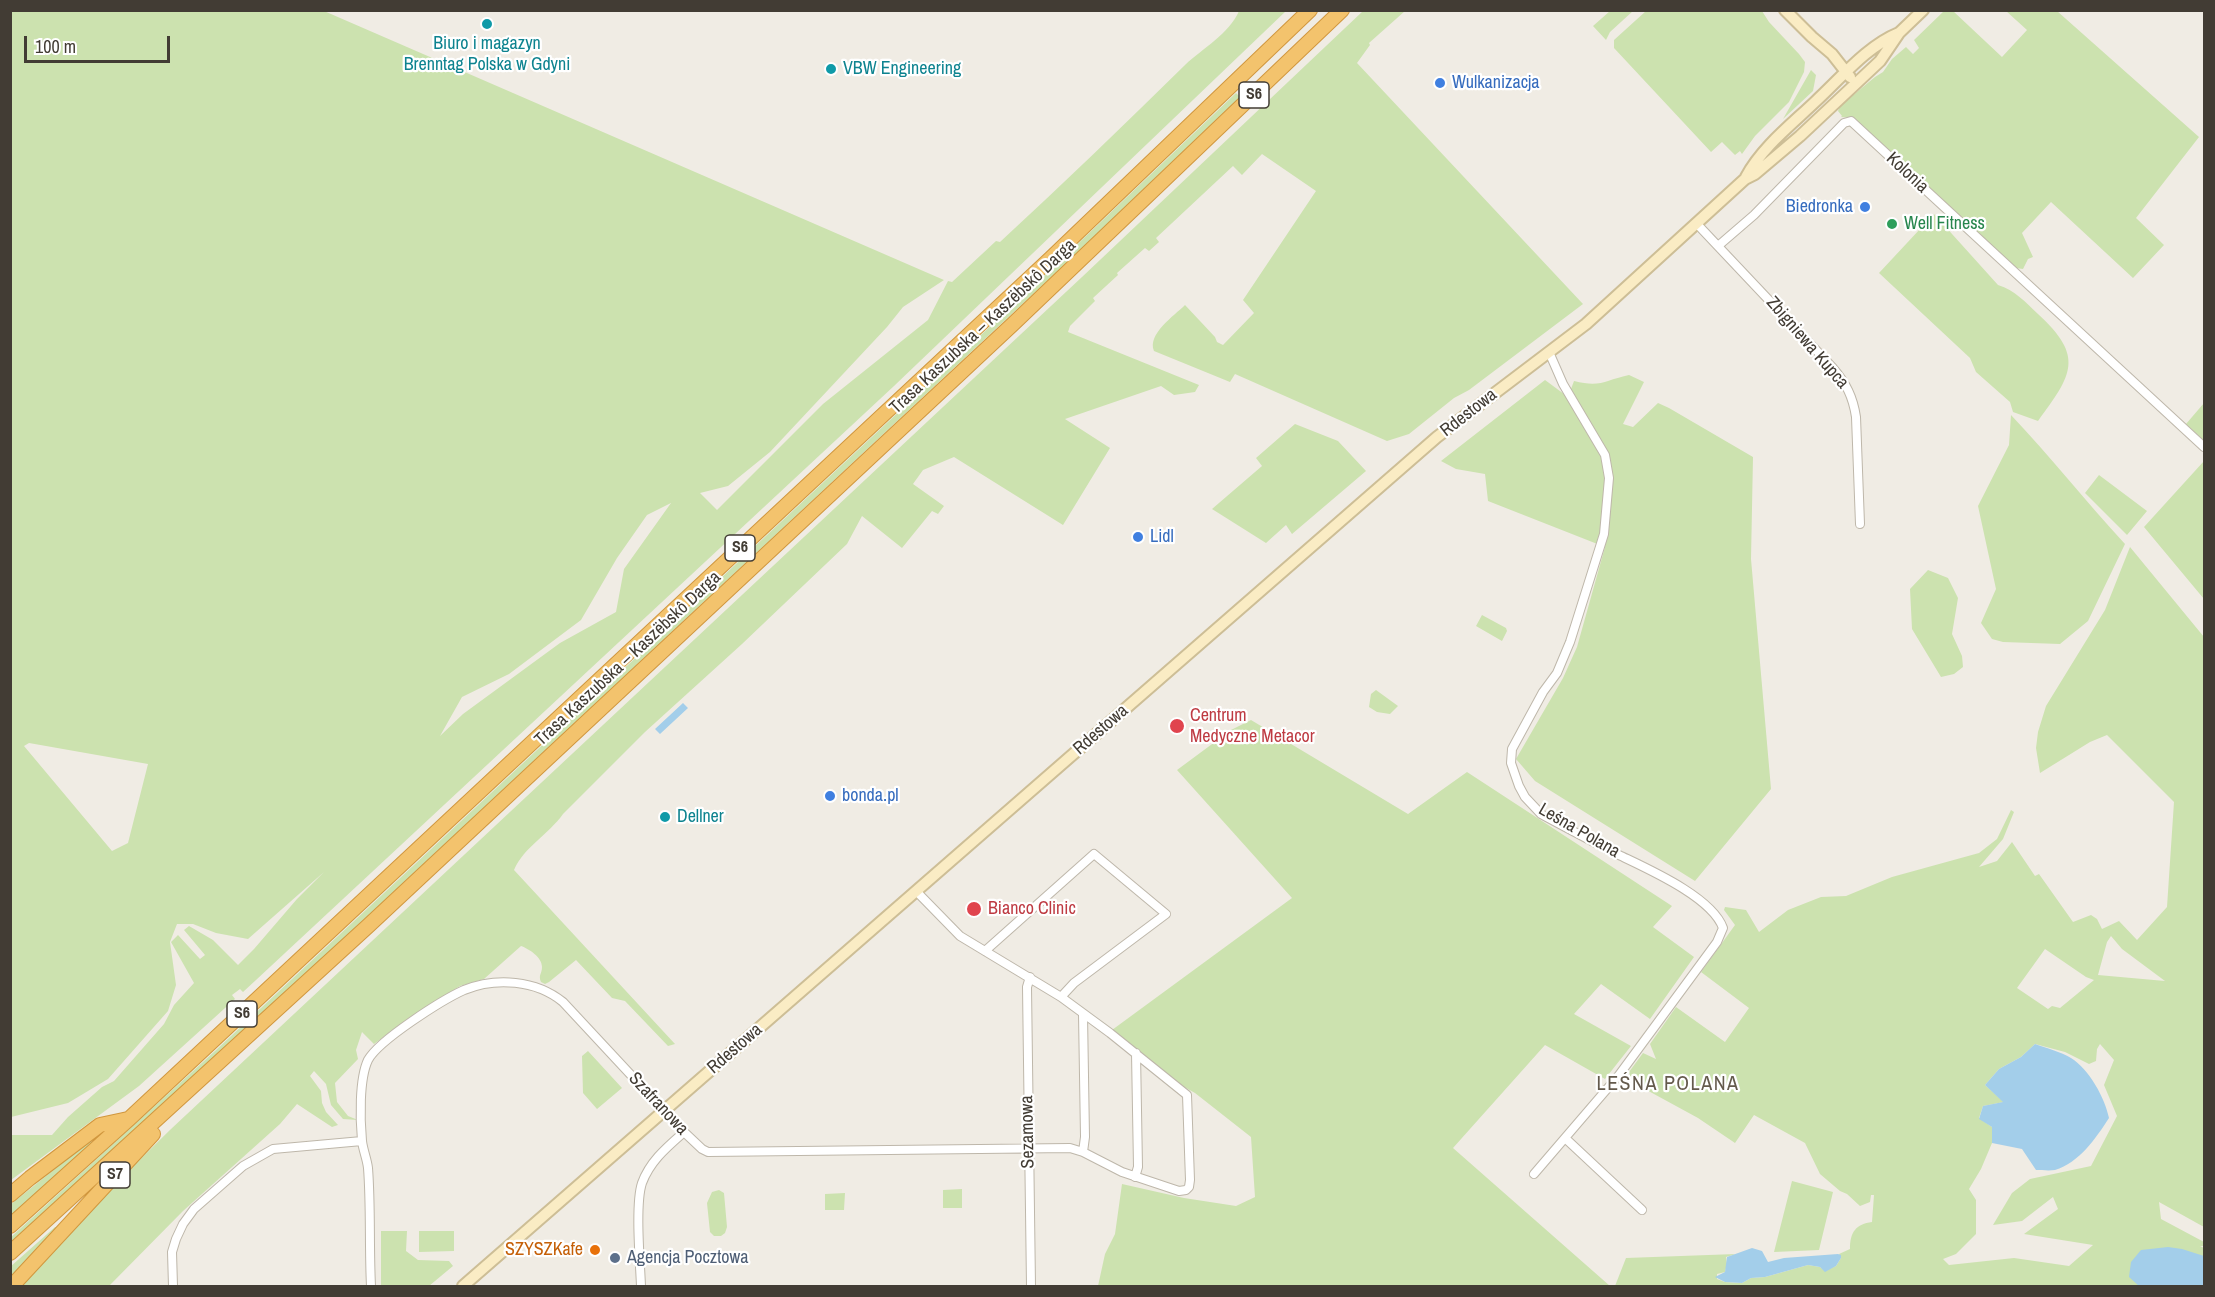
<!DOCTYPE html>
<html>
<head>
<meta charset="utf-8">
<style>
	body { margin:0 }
	#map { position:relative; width:2215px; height:1297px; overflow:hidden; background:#f0ece4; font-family:"Archivo Narrow",sans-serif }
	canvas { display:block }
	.frame { position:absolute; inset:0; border:12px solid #423c34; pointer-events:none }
	.scale { position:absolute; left:24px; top:36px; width:146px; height:27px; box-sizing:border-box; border:3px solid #423c34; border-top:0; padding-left:8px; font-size:18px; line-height:21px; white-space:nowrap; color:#423c34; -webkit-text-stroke:4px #fff; paint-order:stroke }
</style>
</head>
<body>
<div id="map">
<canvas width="2215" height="1297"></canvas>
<div class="frame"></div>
<div class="scale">100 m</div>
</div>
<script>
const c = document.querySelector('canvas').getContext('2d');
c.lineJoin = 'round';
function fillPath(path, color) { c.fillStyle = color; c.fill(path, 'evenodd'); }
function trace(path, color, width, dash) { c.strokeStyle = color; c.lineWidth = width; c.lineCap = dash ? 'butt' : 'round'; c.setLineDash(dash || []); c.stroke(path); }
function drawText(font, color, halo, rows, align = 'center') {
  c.font = font + ' "Archivo Narrow",sans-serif'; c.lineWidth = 4.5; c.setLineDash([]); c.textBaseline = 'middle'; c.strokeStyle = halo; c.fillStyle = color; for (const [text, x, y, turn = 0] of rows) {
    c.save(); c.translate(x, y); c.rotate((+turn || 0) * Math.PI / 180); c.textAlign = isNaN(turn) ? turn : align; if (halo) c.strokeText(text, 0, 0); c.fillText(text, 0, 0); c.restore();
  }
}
fillPath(new Path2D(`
	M11,10L324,11L944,280L903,307L887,327L770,452L728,486L700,493L717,510L823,404L928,320L948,281L952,282L996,241L1000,242C1063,184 1124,125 1185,65C1203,48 1229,34 1239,11H1286L894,386L256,980L243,992L240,989L232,995L235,999L139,1086L11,1180V1135H52L68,1117L102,1087L114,1081L164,1024L174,1005L194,983L171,942L178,935L200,959L205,955L184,930L189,926L213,940L238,965L254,949L297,899L324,872L248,939L216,933L193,924H177L170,942L176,985L168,1011L108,1079L68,1103L11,1117ZM671,503L624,569L616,612L560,643L463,714L440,736L462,697L509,674L581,620L617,558L647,515ZM29,743L148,764L128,843L112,851L24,746Z
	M1363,11H1405L1369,43L1370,45L1357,63L1583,304L1469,390L1454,398L1409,434L1387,441L1235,374L1230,382L1154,351C1147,334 1174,316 1185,305L1215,337L1217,342L1223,345L1254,313L1243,300L1316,191L1262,154L1242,175L1233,166L1156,238L1159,242L1149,251L1145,248L1117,273L1118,275L1093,298L1095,301L1070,326L1068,332L1199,385L1195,392L1174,395L1161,386L1065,419L1110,448L1063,525L954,457L923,470L913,484L944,506L938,514L932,511L902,548L862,516L847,544L742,644L645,732L563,814C549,834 524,847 514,870L675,1044L668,1046L625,1001L612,998L576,960L549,982L545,984L541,982C538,975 542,974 542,967C542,957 529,949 521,946L484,979L460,986L415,1014L374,1044L362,1032L356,1050L358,1059L335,1083L337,1102L348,1116L358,1120L343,1119L331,1105L326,1084L314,1071L310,1076L321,1091L322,1103L326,1112L338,1125L332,1127L297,1104L280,1124L183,1211L109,1286H20L118,1181L171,1129L1082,277Z
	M1610,11H1633L1610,32L1606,40L1593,26Z
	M1646,11H1762L1769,22L1799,54L1805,62L1804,72L1789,102L1755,136L1742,154L1740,151L1735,155L1722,142L1711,152L1614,48V40Z
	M1944,11H1953L2002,57L2027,30L2006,11H2057L2199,137L2136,218L2164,245L2133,278L2051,202L2022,233L2033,257L2028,259L2023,269L2016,268L1853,118L1841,117L1842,116L1838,111L1840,106L1875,77L1883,72L1892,59L1906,47L1913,54L1919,48L1914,40Z
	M1811,70L1816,75L1813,91L1783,119Z
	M1236,93L1240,97L1047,281L157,1113L11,1246L10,1238L215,1051L1043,277Z
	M1934,214L1998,285C2015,290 2025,302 2038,314C2085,357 2072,375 2038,421L2013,412L2010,402L1976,372L1970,358L1879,273Z
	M1629,375L1644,382L1623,424L1633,427L1658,403L1669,408L1753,457L1751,559L1771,789L1695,881L1535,781L1516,759L1563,678L1577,647L1605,547L1488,501L1485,474L1456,469L1441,461L1545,380L1568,397L1574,381C1601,388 1605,380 1629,375Z
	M2204,403V441L2186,424Z
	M2011,415C2051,457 2086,502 2125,544L2088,621L2060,644L2003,642L1992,639L1981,623L1996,589L1978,506L2009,445Z
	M1295,424L1338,441L1366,471L1292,534L1286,525L1266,543L1212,509L1262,466L1256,458Z
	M2204,461V599L2144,527Z
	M2099,475L2147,511L2127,535L2085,493Z
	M2130,547L2204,637V1227L2159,1202L2161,1219L2204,1242V1246H2200L2204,1248V1286H1615L1626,1258L1736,1254L1726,1257L1727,1264L1725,1272L1717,1274V1279L1725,1282L1742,1283L1751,1278L1765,1277L1808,1265L1820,1267L1825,1271L1836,1266L1841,1258L1839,1254L1850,1249C1850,1232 1856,1224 1872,1222L1874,1195H1871L1870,1202L1860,1206L1847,1194L1840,1191L1820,1174L1805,1143L1754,1115L1735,1143L1698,1118L1632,1082L1629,1072L1643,1053L1656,1059L1650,1044L1676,1007L1725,1042L1749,1008L1701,972L1735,925L1724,910L1725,907L1746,910L1759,932L1788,910L1821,897L1846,896L1892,877L1979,853L1997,839L2011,810L2014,812L2003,839L1979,867L1997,861L2012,842L2035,876L2039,874L2073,922L2091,915L2097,919L2102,929L2119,921L2137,940L2167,907L2174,802L2107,735L2090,742L2040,773L2036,748L2038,732L2046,706L2105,610ZM2111,936L2122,949L2165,981L2098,975L2107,942ZM2045,949L2086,977L2094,980L2060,1008L2052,1006L2048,1009L2017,988ZM2035,1044L2065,1052L2089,1064L2096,1061L2097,1049L2100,1044L2114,1060L2104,1085L2117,1116L2091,1166L2030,1179L2012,1193L1993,1225L2022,1221L2053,1197L2058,1209L2024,1234L2093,1245L2069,1266L2014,1258L1949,1265L1943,1259L1956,1254L1976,1234V1200L1969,1189L1981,1169L1992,1143V1127L1979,1118L1983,1106L2004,1102L1985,1085L1999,1069L2021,1057Z
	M1928,570L1948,578L1958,598L1952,634L1962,656L1963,667L1954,674L1941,677L1912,629L1910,589Z
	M1482,615L1506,628L1507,631L1502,641L1476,626Z
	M1376,690L1398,706L1390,714L1377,712L1369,707L1371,694Z
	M1251,720L1408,814L1467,772L1672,906L1653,927L1694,957L1650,1019L1601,984L1574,1014L1631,1046L1605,1079L1545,1045L1453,1148L1610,1286H1098L1105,1254L1115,1234L1122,1184L1184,1198L1236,1206L1255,1197L1251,1137L1195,1093L1177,1083L1112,1030L1292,898L1177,770L1231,730Z
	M588,1051L622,1088L597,1109L583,1093L582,1056Z
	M91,1140L92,1143L11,1216L10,1205Z
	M1792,1181L1833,1192L1819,1250L1774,1252Z
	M962,1189V1208H943V1190Z
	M719,1190L724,1193L727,1227L725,1233L721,1236H714L710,1232L707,1203L712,1192Z
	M845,1193L844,1210H825V1194Z
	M55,1227H58L11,1280L10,1267Z
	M381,1231H407L406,1251L418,1260L449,1261L453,1266L429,1286H381Z
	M419,1231H454V1251L419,1252Z`), '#cce2af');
fillPath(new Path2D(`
	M683,703L688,708L660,734L655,729Z
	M2035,1044C2046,1048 2061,1052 2071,1058C2089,1069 2105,1098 2109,1118C2096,1138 2079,1163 2055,1170C2049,1171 2041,1170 2036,1170L2022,1149L1992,1143V1127L1979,1119L1983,1106L2003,1102L1985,1085L1999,1069L2021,1057Z
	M2168,1247L2182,1249L2204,1256V1286H2139L2129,1277L2131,1262L2141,1250Z
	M1752,1248L1762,1251L1768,1262L1784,1258L1838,1254L1841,1255V1258L1836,1266L1825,1272L1820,1267L1808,1265L1765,1277L1751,1278L1742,1283L1725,1282L1715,1277L1725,1272L1727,1257Z`), '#a3ceea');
const street = new Path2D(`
	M1697,224L1833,368C1846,383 1853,397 1856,417L1860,524
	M1718,246L1754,215L1844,123L1851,121L2204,447
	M985,951L1094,854L1166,914L1074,983L1061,997
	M1030,977L1027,987L1031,1286
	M1565,1138L1642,1210
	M1083,1152L1085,1137L1083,1014
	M1534,1174L1619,1075L1717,942L1723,928C1712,897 1648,869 1619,855C1593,842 1567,828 1541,814L1525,797L1519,786L1511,763L1512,749L1543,692L1557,673L1570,642L1604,534L1609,478L1605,455L1563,384L1549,352
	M1135,1177L1138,1167L1136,1053
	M173,1286L172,1252L176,1239L183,1224L194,1209L243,1166L273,1149L362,1141
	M371,1286C369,1247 371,1207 368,1168C367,1159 363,1150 362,1141C360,1120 359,1079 368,1060C379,1040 442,1000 464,990C496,977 536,980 563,1002L684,1132L702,1149L708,1152L1070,1148L1083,1152L1122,1172L1179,1191L1186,1190L1189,1187L1190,1180L1187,1095L1110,1033L1061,997L960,936L916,891
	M641,1286C640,1261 635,1204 642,1183C650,1161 667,1147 684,1132`);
const secondary = new Path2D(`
	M1785,10L1812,37L1832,54L1850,77
	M1746,177C1762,147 1792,124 1816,101C1841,78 1867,46 1899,33
	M463,1286L1437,437L1586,324L1745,179L1755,174L1800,136L1880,61L1899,33L1923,10`);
const highway = new Path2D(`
	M10,1195L30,1178L100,1125L128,1119
	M10,1226L130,1118L1051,258L1310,10
	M10,1253L368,926L1013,324L1342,10
	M12,1286L153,1134`);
trace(street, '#beb7aa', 10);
trace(secondary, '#cdbe96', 14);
trace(highway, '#d1973e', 16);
trace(street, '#fff', 8);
trace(secondary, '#faecc4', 10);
trace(highway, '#f3c36d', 14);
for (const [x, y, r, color] of [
	[487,24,6,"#0f9aa8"],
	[831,69,6,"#0f9aa8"],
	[1440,83,6,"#3f7fe0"],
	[1865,207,6,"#3f7fe0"],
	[1892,224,6,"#2e9e5b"],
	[1138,537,6,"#3f7fe0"],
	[1177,726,8,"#e0444e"],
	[830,796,6,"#3f7fe0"],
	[665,817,6,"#0f9aa8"],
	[974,909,8,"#e0444e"],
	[595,1250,6,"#e8710a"],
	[615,1258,6,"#5c6f8a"]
]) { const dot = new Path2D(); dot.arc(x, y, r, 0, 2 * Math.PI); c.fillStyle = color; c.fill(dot); trace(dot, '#fff', 2); }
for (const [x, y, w] of [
	[1254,95,30],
	[740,548,30],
	[242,1014,30],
	[115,1175,30]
]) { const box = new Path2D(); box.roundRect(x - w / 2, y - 13, w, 26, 4.5); c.fillStyle = '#fff'; c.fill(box); trace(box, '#423c34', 1.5); }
drawText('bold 16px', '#423c34', null, [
	["S6",1254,95],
	["S6",740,548],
	["S6",242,1014],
	["S7",115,1175]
]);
drawText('18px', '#0d838f', '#fff', [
	["Biuro i magazyn",487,44,"center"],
	["Brenntag Polska w Gdyni",487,65,"center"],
	["VBW Engineering",843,69],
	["Dellner",677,817]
], 'left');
drawText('18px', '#366cbe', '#fff', [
	["Wulkanizacja",1452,83],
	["Biedronka",1853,207,"right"],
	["Lidl",1150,537],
	["bonda.pl",842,796]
], 'left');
drawText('18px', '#423c34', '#fff', [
	["Kolonia",1907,173,43],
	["Trasa Kaszubska – Kaszëbskô Darga",983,327,-43],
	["Zbigniewa Kupca",1807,343,49],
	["Rdestowa",1469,413,-38],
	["Trasa Kaszubska – Kaszëbskô Darga",628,659,-43],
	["Rdestowa",1101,730,-41],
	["Leśna Polana",1579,831,30],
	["Rdestowa",735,1049,-41],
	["Szafranowa",658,1104,47],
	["Sezamowa",1028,1132,-91]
]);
drawText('18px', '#27864d', '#fff', [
	["Well Fitness",1904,224]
], 'left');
drawText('18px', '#be3a42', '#fff', [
	["Centrum",1190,716],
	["Medyczne Metacor",1190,737],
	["Bianco Clinic",988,909]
], 'left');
drawText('18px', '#c56008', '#fff', [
	["SZYSZKafe",583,1250]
], 'right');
drawText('18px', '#4e5e75', '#fff', [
	["Agencja Pocztowa",627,1258]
], 'left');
c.letterSpacing = '1.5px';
drawText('20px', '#645a4c', '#fff', [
	["LEŚNA POLANA",1668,1085]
]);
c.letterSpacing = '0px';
</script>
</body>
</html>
